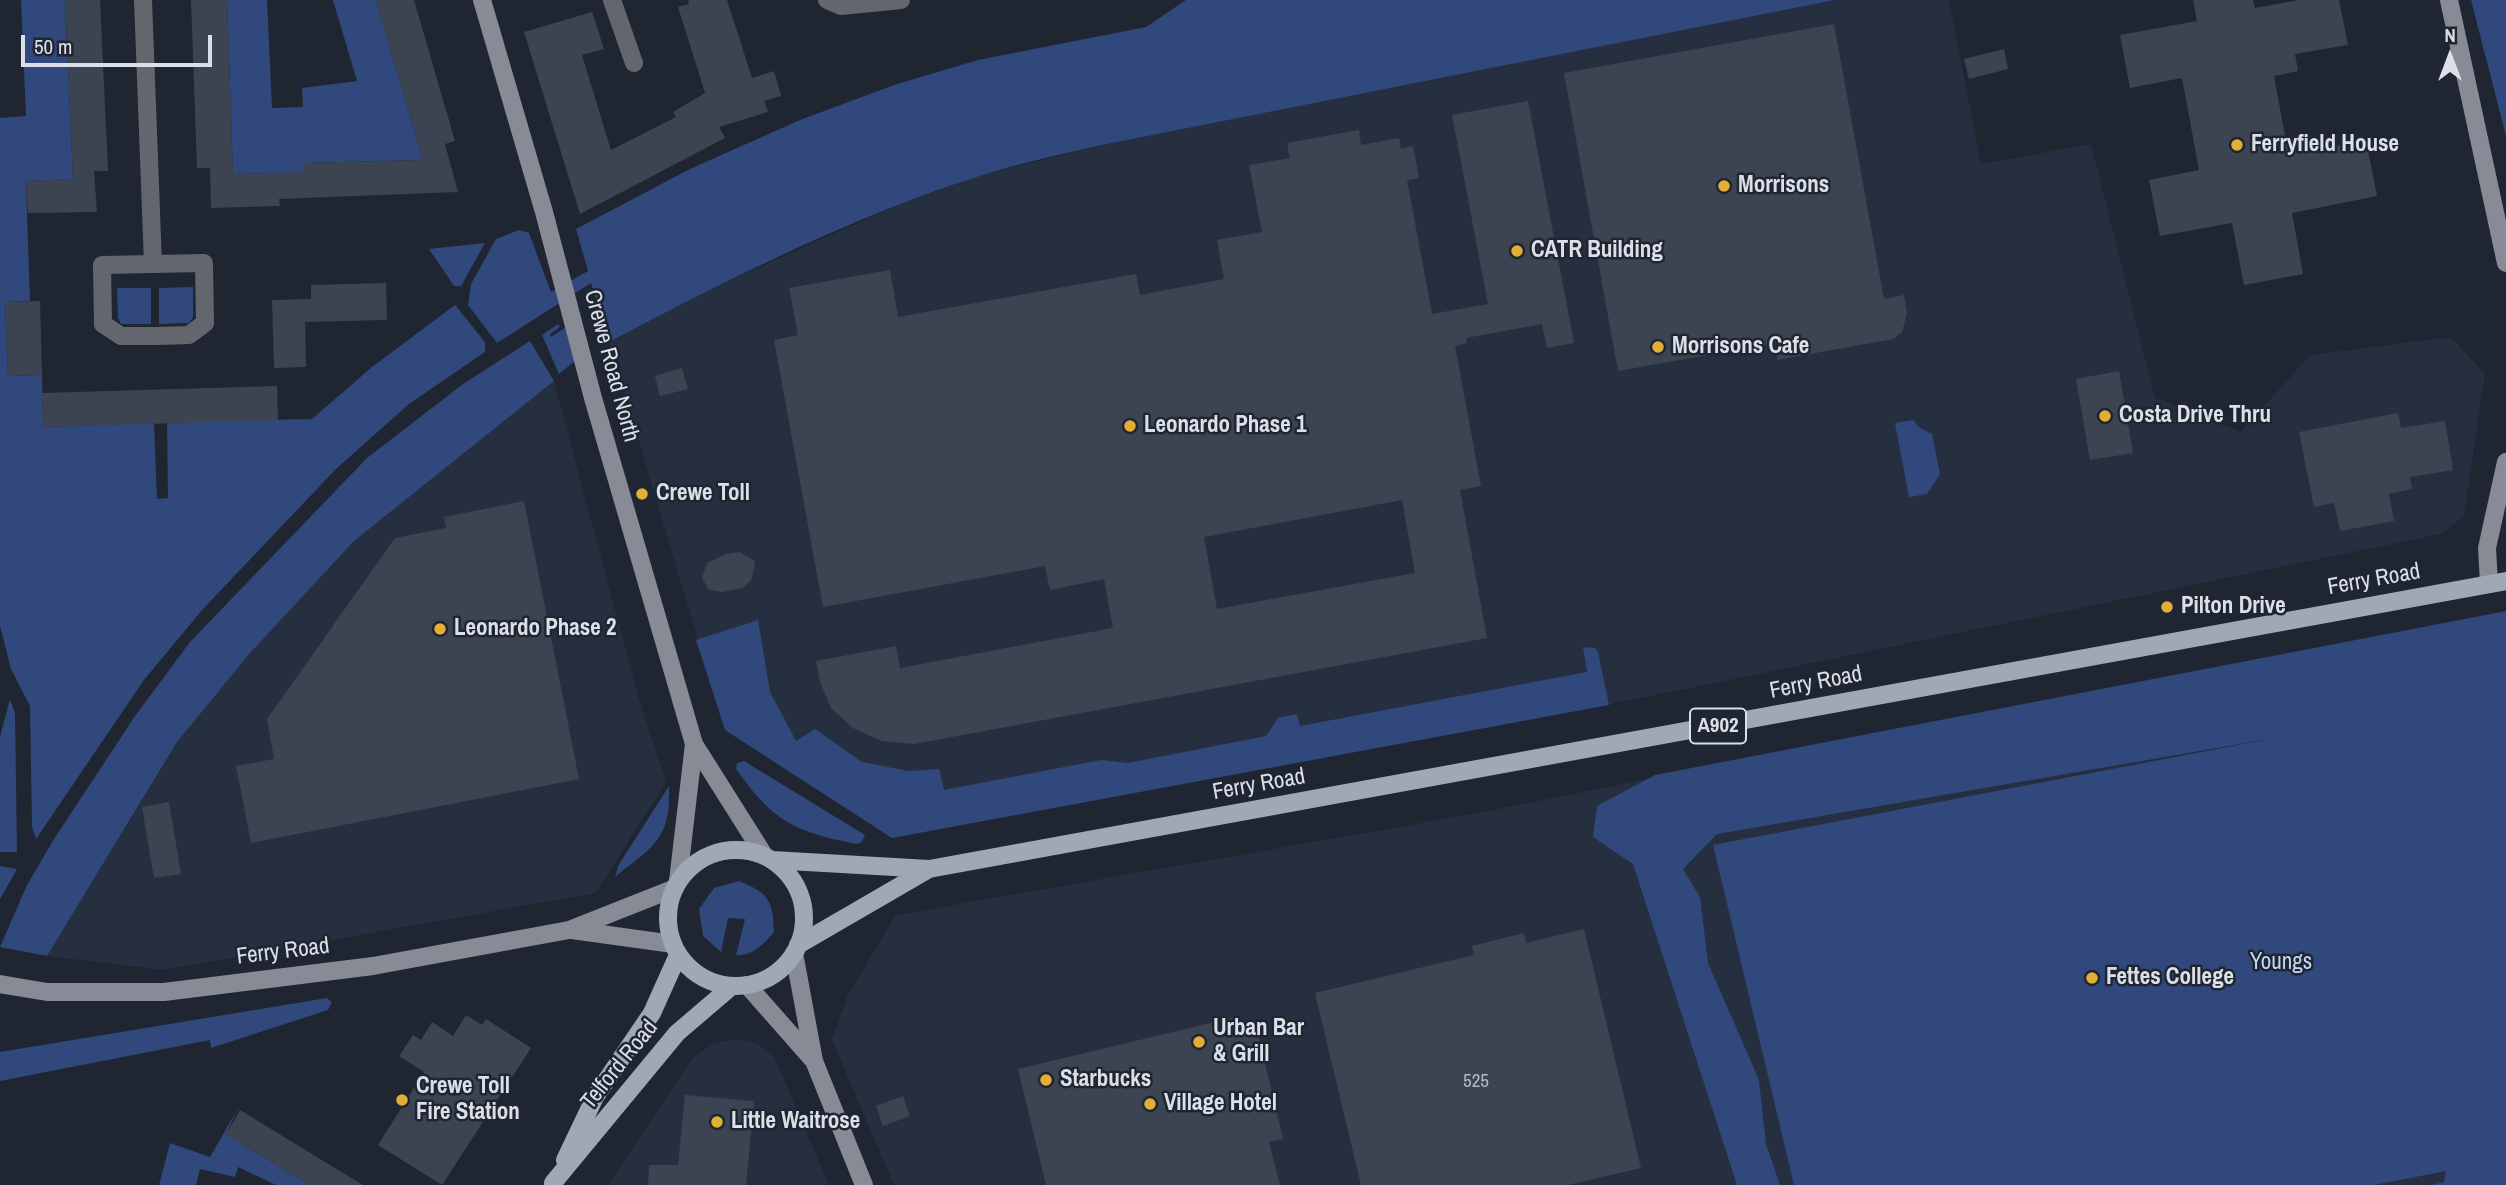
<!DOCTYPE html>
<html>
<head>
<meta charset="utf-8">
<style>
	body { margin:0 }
	#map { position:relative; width:2506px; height:1185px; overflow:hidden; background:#1f2531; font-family:"Archivo Narrow",sans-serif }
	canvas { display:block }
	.north { position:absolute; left:2415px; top:21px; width:70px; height:70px; -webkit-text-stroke:5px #1f2531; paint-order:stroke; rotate:0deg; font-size:19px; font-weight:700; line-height:28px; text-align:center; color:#dbe0e8 }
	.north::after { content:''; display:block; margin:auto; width:24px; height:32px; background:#dbe0e8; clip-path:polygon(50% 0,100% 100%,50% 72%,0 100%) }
	.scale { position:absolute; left:21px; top:35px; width:191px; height:32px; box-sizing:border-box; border:4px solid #dbe0e8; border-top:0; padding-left:9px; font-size:21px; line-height:24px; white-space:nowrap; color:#dbe0e8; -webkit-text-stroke:5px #1f2531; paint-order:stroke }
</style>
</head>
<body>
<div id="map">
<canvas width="2506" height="1185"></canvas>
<div class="north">N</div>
<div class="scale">50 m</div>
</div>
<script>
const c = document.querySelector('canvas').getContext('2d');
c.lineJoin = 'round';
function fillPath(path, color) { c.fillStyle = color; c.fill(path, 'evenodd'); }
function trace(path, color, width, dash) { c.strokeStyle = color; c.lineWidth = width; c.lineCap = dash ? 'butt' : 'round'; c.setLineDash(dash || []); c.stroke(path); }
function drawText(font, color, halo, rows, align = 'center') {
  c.font = font + ' "Archivo Narrow",sans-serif'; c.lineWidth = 5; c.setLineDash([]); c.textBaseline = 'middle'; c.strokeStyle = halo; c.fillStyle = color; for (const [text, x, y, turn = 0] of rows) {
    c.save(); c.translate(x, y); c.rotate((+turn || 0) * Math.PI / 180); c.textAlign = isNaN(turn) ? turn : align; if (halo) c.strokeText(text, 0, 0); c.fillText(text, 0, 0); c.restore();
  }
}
fillPath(new Path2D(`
	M1835,0H1949L1981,164L2091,144L2155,398L2241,432L2310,355L2451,337L2485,374L2464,516L2441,534L1651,696L892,838L725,730L609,342L713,288L817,241L899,205L982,175L1097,146Z
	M554,381L638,696L666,782L596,893L163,970L47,956L177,742L251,652L354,541Z
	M2506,623V1171L2430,1185H894L832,1040L847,997L896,915L1473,814L1617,785Z
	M736,1039L758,1044L774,1056L829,1185H608L692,1059L712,1044Z`), '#262f40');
fillPath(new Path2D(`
	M21,0H65L73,179L26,181L30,301L5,302L8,376L42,375L43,427L154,423L157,499L168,498L167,422L312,419L372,367L455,305L485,342V352L409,404L336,469L203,609L144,680L36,839L32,827L30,706L11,669L0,626V118L26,116Z
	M227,0H267L272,108L303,107L302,88L357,81L333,0H376L423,160L304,163L305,197L278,173L233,174Z
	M1186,0H1835L1097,146C1059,155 1020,163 983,175C853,216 729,279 609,342L591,283L497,343L468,305L471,284L496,239L519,230L529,233L551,292L588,271L576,229L690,169L800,120L894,85L978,60L1146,27Z
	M2471,0H2506V136Z
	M485,243L461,286H454L429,249Z
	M193,287V317L189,323L159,324V288Z
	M117,288H151V324H121L118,318Z
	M558,324L560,327L550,334L551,337L566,327L576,360L559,374L542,335Z
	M530,341L554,381L354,541L251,652L177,742L47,956L0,947L27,885L54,839L135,716L190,642L367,458L463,384Z
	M1914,420L1917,426L1932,434L1940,474L1927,494L1909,497L1895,423Z
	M2506,611V1185H2431L2444,1182L2446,1171L2374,1185H1794L1713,845L2275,738L1717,834L1683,869L1700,897L1708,963L1759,1080L1766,1144L1780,1185H1737L1633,864L1593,837L1597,806L1655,775Z
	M758,620L770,692L796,741L815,729L862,762L908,771L939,769L944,790L1101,760L1128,763L1266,736L1278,718L1297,714L1300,726L1587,672L1583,647L1595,648L1598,652L1609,705L892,838L725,730L696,640Z
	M10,699L15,713L17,852H0V737Z
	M744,761L865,835L862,842L857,844C794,832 773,821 736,769L737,763Z
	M669,786C671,839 654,846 615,877L618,866Z
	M0,866L17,869L0,899Z
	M739,881C768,893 773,899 774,932C763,944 754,956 736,955L745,919L728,918L721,952L703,936L699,909L714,888Z
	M327,998L332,1002L328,1010L211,1048L210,1040L0,1081V1052Z
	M238,1108L226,1134L309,1185H276L238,1167L235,1177L200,1169L196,1185H159L170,1143L210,1157Z`), '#30487c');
fillPath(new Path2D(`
	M65,0H100L108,171H94L97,212L28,213L26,181L73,179Z
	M191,0H227L233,174L304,172V163L423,160L376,0H414L455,141L445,144L458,192L279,199L280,206L211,208L210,168H197Z
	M688,0H727L752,78L774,71L781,96L764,101L768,112L719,127L725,138L580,214L524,32L592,12L604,49L582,55L611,150L676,117L673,112L705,93L678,7L689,4Z
	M2193,0H2253L2255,8L2299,0H2339L2348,45L2295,54L2298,71L2274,76L2286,141L2312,136L2315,150L2366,140L2377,196L2292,213L2303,274L2244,285L2232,223L2160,236L2149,180L2199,170L2182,78L2130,88L2120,35L2197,21Z
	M1834,24L1884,299L1904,295L1907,313L1902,332L1893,339L1777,360L1776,343L1618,371L1564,73Z
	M2004,49L2008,69L1969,79L1964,59Z
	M1528,101L1574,343L1547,348L1542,324L1466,338L1467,343L1455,346L1481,486L1460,490L1487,638L914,744L882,741L853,728L831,708L820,682L816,661L896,646L900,668L1113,628L1104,579L1050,590L1045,566L823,607L774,340L798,335L789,288L890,270L898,317L1136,274L1140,295L1224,279L1217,240L1262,232L1249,165L1290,158L1287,143L1359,130L1361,145L1399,138L1401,149L1413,146L1419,178L1407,180L1432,314L1488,304L1452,115ZM1402,500L1415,573L1217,609L1204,537Z
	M386,283L387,320L305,322L306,367L274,368L272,300L311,299V285Z
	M40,301L42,375L8,376L5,302Z
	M682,368L688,389L660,396L655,376Z
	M2119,371L2133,453L2090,460L2076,379Z
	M277,386L278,420L43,427L42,393Z
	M2398,413L2401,428L2445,421L2453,470L2410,477L2412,489L2389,494L2394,521L2340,531L2334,503L2314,507L2299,432Z
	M524,501L579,779L251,843L236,766L274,759L267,719L395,538L446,528L444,517Z
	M740,552L755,561L752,579L743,588L722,592L709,590L702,578L707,563L726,554Z
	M169,802L181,874L154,878L142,807Z
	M1584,929L1641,1168L1568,1185H1361L1315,993L1474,955L1472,946L1524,933L1526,943Z
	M466,1015L482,1025L486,1019L531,1048L442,1185L378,1145L424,1072L399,1056L413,1035L421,1040L432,1022L453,1036Z
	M1240,1016L1243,1028L1256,1025L1283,1139L1269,1142L1280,1185H1046L1018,1069Z
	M685,1095L754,1101L746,1185H648L649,1165H678Z
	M903,1096L910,1116L883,1126L876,1106Z
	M240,1110L330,1165L363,1185H309L226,1134Z`), '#3d4451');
trace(new Path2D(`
	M143,0L153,264
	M612,0L634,63
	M827,0L841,6L901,0
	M204,263L205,323L189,335L158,336H121L103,324L102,265Z`), '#63666d', 18);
trace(new Path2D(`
	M482,0L544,212L593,398L694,744L764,855
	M2449,0L2506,263
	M2489,584L2487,548L2506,462
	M678,881L694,744
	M572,930L673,944
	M794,953L814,1061L864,1185
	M0,984L47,992H164L373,966L569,930L675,888
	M747,985L814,1061`), '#868b95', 18);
trace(new Path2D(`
	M668 918a68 68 0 1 1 136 0a68 68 0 1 1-136 0Z
	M772,860L929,869L2506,581
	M798,945L929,869
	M565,1160L595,1097L652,1013L678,955
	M553,1183L677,1033L732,986`), '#a1a8b5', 18);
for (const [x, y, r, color] of [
	[2237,145,7,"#e3ae35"],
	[1724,186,7,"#e3ae35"],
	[1517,251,7,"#e3ae35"],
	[1658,347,7,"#e3ae35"],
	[2105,416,7,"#e3ae35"],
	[1130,426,7,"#e3ae35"],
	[642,494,7,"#e3ae35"],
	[2167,607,7,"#e3ae35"],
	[440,629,7,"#e3ae35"],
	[2092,978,7,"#e3ae35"],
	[1199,1042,7,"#e3ae35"],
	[1046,1080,7,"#e3ae35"],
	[402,1100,7,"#e3ae35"],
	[1150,1104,7,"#e3ae35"],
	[717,1122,7,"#e3ae35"]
]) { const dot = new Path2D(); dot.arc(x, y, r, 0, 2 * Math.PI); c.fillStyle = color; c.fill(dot); trace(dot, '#1f2531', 2.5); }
drawText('19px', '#b4b9c2', null, [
	["525",1476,1082]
]);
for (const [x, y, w] of [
	[1718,726,56]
]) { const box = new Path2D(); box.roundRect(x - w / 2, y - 17.5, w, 35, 5); c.fillStyle = '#1f2531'; c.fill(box); trace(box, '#dbe0e8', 2); }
drawText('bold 21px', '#dbe0e8', null, [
	["A902",1718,726]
]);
drawText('bold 23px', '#dbe0e8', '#1f2531', [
	["Ferryfield House",2251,145],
	["Morrisons",1738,186],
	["CATR Building",1531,251],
	["Morrisons Cafe",1672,347],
	["Costa Drive Thru",2119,416],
	["Leonardo Phase 1",1144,426],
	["Crewe Toll",656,494],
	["Pilton Drive",2181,607],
	["Leonardo Phase 2",454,629],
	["Fettes College",2106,978],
	["Urban Bar",1213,1029],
	["& Grill",1213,1055],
	["Starbucks",1060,1080],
	["Crewe Toll",416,1087],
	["Fire Station",416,1113],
	["Village Hotel",1164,1104],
	["Little Waitrose",731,1122]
], 'left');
drawText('23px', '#dbe0e8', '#1f2531', [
	["Crewe Road North",611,366,75],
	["Ferry Road",2374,580,-10],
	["Ferry Road",1816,683,-11],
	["Ferry Road",1259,785,-10],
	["Ferry Road",283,952,-7],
	["Telford Road",620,1065,-51]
]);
drawText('23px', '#c4d6f8', '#1f2531', [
	["Youngs",2281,963]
]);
</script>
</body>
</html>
